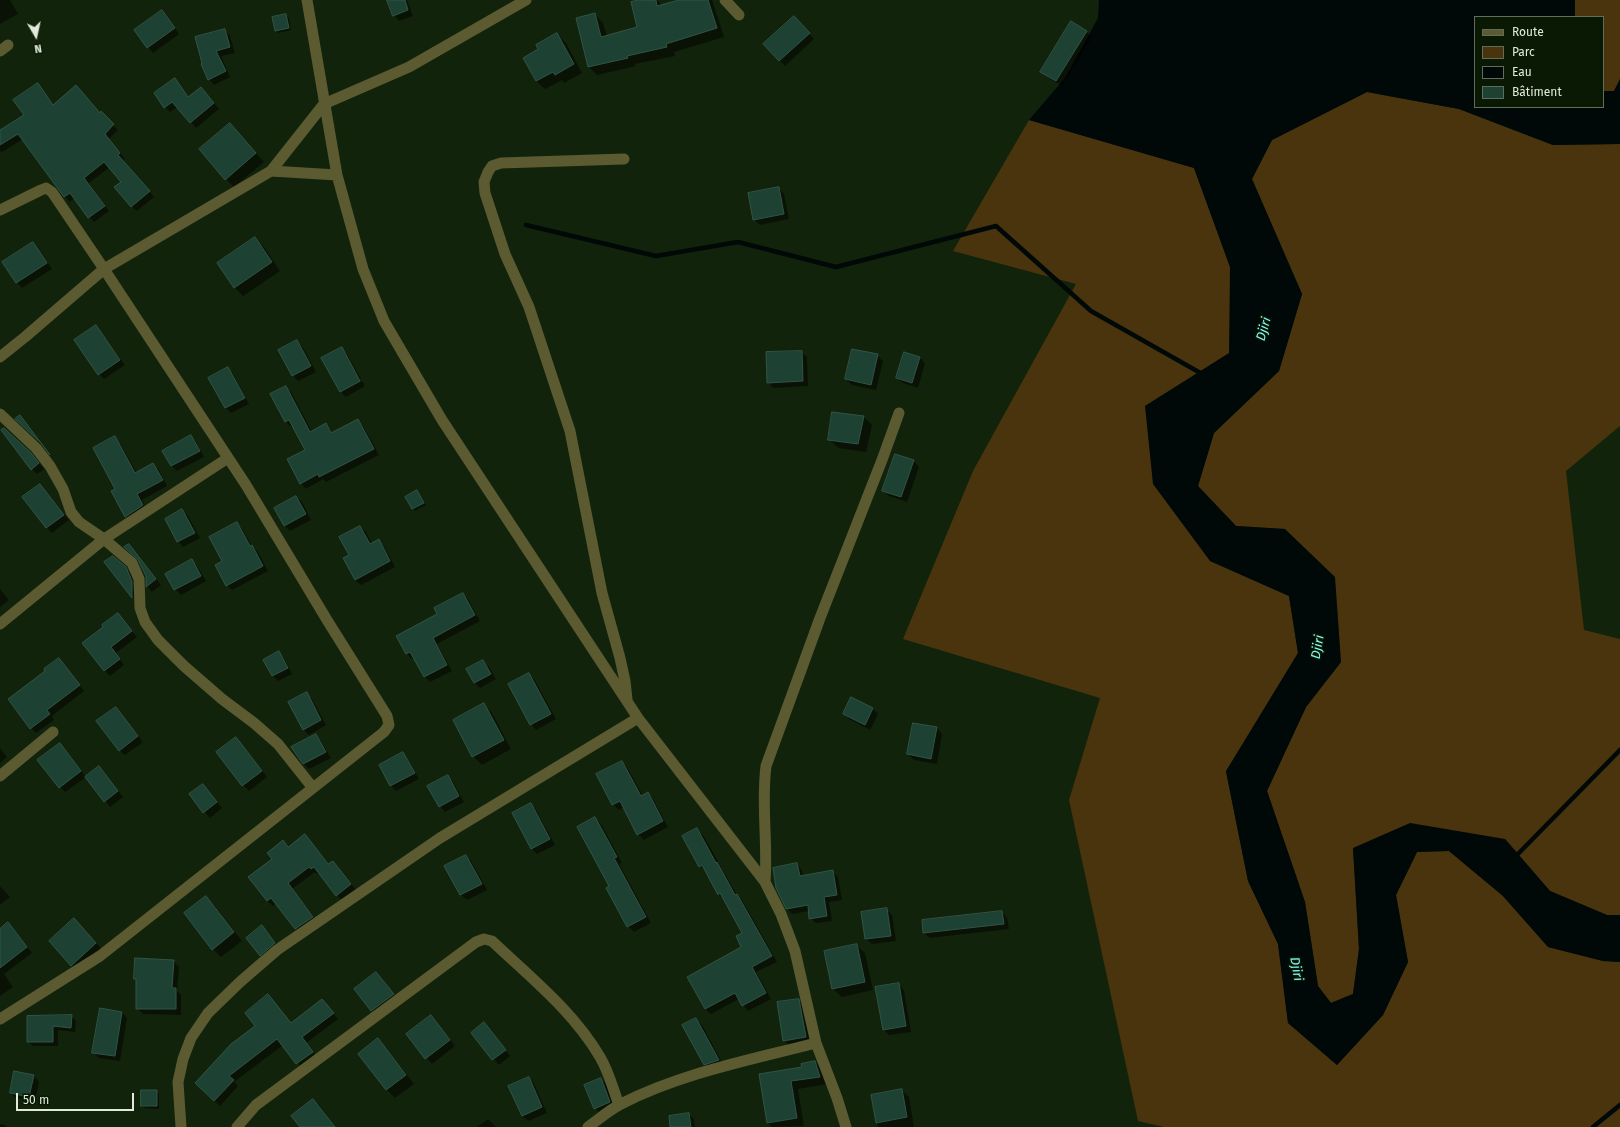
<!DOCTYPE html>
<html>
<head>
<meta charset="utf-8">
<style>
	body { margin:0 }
	#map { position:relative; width:1620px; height:1127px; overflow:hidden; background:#12230b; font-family:"Fira Sans",sans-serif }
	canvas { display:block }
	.legend { position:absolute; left:1474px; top:16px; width:130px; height:92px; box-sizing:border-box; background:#091903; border:1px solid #5f6d5a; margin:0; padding:5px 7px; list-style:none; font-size:12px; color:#e0ebdc }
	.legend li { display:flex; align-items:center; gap:8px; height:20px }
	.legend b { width:20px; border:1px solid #5f6d5a }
	.north { position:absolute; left:16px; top:16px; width:40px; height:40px; -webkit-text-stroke:3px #091903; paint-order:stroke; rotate:171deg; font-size:11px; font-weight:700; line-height:16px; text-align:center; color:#e0ebdc }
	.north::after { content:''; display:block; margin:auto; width:14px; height:18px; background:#e0ebdc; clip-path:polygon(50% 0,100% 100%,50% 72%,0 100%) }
	.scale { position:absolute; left:16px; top:1093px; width:118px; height:18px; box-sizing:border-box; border:2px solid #e0ebdc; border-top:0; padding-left:5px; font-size:12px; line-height:14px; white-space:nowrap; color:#e0ebdc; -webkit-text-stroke:3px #091903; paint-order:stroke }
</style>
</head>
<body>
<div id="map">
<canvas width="1620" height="1127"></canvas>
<ul class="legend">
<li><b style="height:5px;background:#5b5a31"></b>Route</li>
<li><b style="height:11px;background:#4a340e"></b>Parc</li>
<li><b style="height:11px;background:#000808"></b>Eau</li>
<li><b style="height:11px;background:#1d4133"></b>Bâtiment</li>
</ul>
<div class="north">N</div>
<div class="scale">50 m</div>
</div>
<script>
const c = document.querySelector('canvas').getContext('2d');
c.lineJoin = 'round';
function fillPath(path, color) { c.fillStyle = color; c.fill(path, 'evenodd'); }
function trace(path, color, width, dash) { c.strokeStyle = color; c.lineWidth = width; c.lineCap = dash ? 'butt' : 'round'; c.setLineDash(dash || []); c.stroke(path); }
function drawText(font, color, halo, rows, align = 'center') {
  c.font = font + ' "Fira Sans",sans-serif'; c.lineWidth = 3; c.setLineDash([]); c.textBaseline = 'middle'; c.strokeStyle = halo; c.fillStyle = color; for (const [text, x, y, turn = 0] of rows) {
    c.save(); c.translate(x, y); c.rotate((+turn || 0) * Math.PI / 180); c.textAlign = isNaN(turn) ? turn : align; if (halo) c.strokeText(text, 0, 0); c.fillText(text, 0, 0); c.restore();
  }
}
fillPath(new Path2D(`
	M1575,0H1620V79L1614,91H1603V17H1575Z
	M1367,92L1459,109L1553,145L1620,144V426L1566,471L1584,630L1620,639V915H1607L1550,891L1505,839L1353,848L1359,949L1353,994L1331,1003L1318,986L1305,902L1267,791L1306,707L1341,662L1285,529L1236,526L1198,486L1214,433L1279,371L1302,294L1252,179L1272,140Z
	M1029,120L1194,168L1230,267V353L1145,406L1210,561L1289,596L1298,653L1226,772L1248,881L1278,944L1288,1023L1337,1065L1383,1015L1408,962L1396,895L1417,852L1449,851L1503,896L1548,947L1603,961L1620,962V1127H1164L1138,1121L1069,800L1100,698L903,639L973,471L1076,284L953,251Z`), '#4a340e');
fillPath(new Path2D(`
	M1099,0H1575V17H1475V107H1603V91H1614L1620,79V144L1553,145L1459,109L1367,92L1272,140L1252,179L1302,294L1279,371L1214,433L1198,486L1236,526L1285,529L1335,577L1341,662L1306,707L1267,791L1305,902L1318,986L1331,1003L1353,994L1359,949L1353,848L1410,823L1505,839L1550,891L1607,915H1620V962L1603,961L1548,947L1503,896L1449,851L1417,852L1396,895L1408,962L1383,1015L1337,1065L1288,1023L1278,944L1248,881L1226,771L1298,653L1289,596L1210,561L1153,484L1145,406L1229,353L1230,267L1194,168L1029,120L1065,78L1098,18Z`), '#000808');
fillPath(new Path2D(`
	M0,0H10L18,14L0,24Z
	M388,0H407L413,16L399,21L394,15Z
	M643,0H657L663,6L682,0H712L724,37L674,52L675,56L635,64L636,66L597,75L589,67L595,14L603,23L607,36L638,28Z
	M286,16L289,18L291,30L278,33L276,30Z
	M167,17L179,34L153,53L148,47Z
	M800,23L814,39L785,66L779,60Z
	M225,30L230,36L235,53L221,56L230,77L214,85L209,79L202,64Z
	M1086,32L1092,37L1062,86L1047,77L1042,72Z
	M557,35L566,43L582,73L564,83L562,80L545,89L536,81L524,58L540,49Z
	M174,79L189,98L207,94L219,109L196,128L178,107L170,112L165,107Z
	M38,84L54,105L101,113L118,130L109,139L125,159L123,160L154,197L137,211L131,206L122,182L110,167L89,183L109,211L94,222L74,198L70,202L65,197L23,139L2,152L0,151V131L25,115Z
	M230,124L264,162L234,187L226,179Z
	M779,188L784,194L789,219L760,225L754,219Z
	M255,239L264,247L280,271L243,296L234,287Z
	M33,243L38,249L52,269L22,288L17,282Z
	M96,327L125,365L104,379L99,374Z
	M296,341L302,346L316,372L298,381L293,375Z
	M342,348L347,354L361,379L341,390Z
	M801,352L807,357L808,386L773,388L768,382Z
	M877,355L883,361L876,390L852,385L846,379Z
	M920,358L925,363L918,388L903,383L897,378Z
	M228,369L233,374L249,404L231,413L226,408L210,378Z
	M362,381L365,386L346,397L341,392Z
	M285,387L291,392L312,432L326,424L333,434L358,421L363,426L379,455L326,482L323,479L306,489L301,483L306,450L293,426L291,427L286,422L272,395Z
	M864,417L872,425L866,452L838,448L830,440Z
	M191,436L196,442L204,457L177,471L172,466L164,451Z
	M115,438L120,443L137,473L153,465L159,470L167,486L142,500L148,511L131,522L126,516L116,490Z
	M36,460L44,469L37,474L32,469Z
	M914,461L919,467L907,502L889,496L883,491Z
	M40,485L69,520L52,533L47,528Z
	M417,492L426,505L415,511L413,508Z
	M296,497L302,502L311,520L290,531L284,525Z
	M182,511L188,516L200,538L183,547L178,541Z
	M237,523L242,529L252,546L258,552L268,571L232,590L227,585L223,562Z
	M360,527L366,532L372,544L378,540L384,546L395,567L361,585L355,580L350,555Z
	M129,545L161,585L152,592L147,586L146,576L140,560Z
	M192,561L197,566L206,581L181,595L175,589L167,574Z
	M105,562L126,568L132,574L137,587L138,603Z
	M0,589L9,600L0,607Z
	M463,594L468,599L480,621L437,644L452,671L430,682L425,677L415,658L412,659L407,654L438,614Z
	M118,614L137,637L116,653L124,665L110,676L104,670Z
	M278,653L284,658L292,674L278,681L273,676L265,660Z
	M483,661L489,667L496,679L480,688L474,682Z
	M64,665L84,691L52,716L54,720L36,733L31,728Z
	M528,674L534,679L556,719L536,730L531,724Z
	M306,694L312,699L326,725L309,735L303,729Z
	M852,698L873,709L878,714L870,730L849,719L844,714Z
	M484,705L492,713L511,749L482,765L473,756L454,720Z
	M121,714L143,742L125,755L119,750Z
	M937,728L942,734L937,764L914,760L908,754Z
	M316,735L321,741L331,758L309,769L304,764Z
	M236,738L267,777L249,791L243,785Z
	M60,744L86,777L99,767L123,797L110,807L86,777L65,792L60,787Z
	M0,748L7,757L0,763Z
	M403,753L408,759L419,779L396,791L391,786Z
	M621,762L627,767L643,796L648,793L653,799L668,827L644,840L638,834L624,807L619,810L613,804L597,775Z
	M448,776L453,782L464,802L445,812L440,806Z
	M208,791L222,808L210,818L190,794Z
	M531,804L536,810L555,845L537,854L532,849Z
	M595,818L601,824L622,863L619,864L651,923L634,932L628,926L610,887Z
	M697,830L703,835L737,895L742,900L777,962L756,972L771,999L748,1011L739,999L711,1014L705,1009L688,977L743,947V933L724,900L718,894L706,871L700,866Z
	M305,836L329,865L338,867L356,890L342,901L319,873L317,874L315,872L292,889L318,922L302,934L277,903L273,906L267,901L273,859L283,842L289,848Z
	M466,856L471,861L487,890L467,900L461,895L446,867Z
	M797,865L802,870L803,877L833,872L838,877L842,900L829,902L832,921L816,923L810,918L809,911L792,914L787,908Z
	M0,886L10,897L0,905Z
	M206,897L215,906L242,941L221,957L213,949Z
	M886,909L892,915L896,941L872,944L866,939Z
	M1002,912L1007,918L1009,929L930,938L924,933Z
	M8,924L32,953L4,974L13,987L0,996V930Z
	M262,927L280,949L266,960L261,955Z
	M83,928L104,952L80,973L72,965Z
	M856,945L865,953L873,990L842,997L833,989L825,952Z
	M174,961L179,967L177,991L181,995V1015L143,1014L137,1008V981L135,978Z
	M376,973L398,1000L377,1016L372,1010Z
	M898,984L904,990L911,1032L889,1035L884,1030Z
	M268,996L291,1024L322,1000L338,1019L306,1043L318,1058L303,1069L283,1045L234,1082L238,1086L220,1106L196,1083L256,1026Z
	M798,1000L804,1006L810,1042L789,1046L784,1040Z
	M122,1012L127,1018L120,1061L99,1058L93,1052Z
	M72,1016L76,1021L75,1032L58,1030V1046H33L28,1041V1017Z
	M696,1019L702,1025L724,1066L710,1070L704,1064Z
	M436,1022L455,1046L432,1064L407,1034Z
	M490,1029L510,1056L499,1065L472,1033Z
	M378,1040L386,1048L414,1084L395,1098L386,1089Z
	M815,1062L823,1070L827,1084L798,1089L804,1126L772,1127L768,1123L760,1075L803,1068Z
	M34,1076L39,1082L35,1102L16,1098L11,1093Z
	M529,1078L534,1084L547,1113L528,1121L522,1116Z
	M601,1079L606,1084L615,1108L601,1114L595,1108Z
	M901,1090L909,1097L914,1127H878L872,1096Z
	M157,1091L159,1094V1109L144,1108L142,1105Z
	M313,1100L319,1105L335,1127H301Z
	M688,1114L694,1119L695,1127H671Z
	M488,1119L496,1127H477Z
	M0,1124L5,1125L7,1127H0Z`), '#0007');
trace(new Path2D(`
	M526,225L656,256L738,242L836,267L996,226L1091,311L1204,375
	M1515,857L1620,750
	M1593,1127L1620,1105`), '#000808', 4.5);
const building = new Path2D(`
	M387,0H405L408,10L393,16Z
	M639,0H656L657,6L679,0H708L717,28L666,44L667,47L627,56L628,58L588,67L576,18L595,13L601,37L637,27L631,2Z
	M162,10L175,28L147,48L134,30Z
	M286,14L289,28L275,31L272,17Z
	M794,16L810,33L779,61L763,44Z
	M1071,21L1087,31L1056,81L1040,72Z
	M225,29L230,47L216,51L226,71L208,80L201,64L202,63L195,37Z
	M557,33L574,64L555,75L553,72L536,81L523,58L538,49L536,45Z
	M175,78L188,97L201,87L214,103L190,123L172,102L164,108L154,93Z
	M38,83L53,105L76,85L100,113L101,111L114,124L105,134L120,153L118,155L150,191L131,207L114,187L121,182L104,162L84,178L105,206L88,218L70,193L64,197L18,134L0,145V130L24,115L13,100Z
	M230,123L256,153L225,180L199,149Z
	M779,187L784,214L753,220L748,193Z
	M255,237L272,262L234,288L217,263Z
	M33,242L47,263L16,283L2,262Z
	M96,325L120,360L98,375L74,340Z
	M297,340L311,366L292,376L278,350Z
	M342,347L360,381L340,392L321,358Z
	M852,349L878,354L871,385L845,379Z
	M802,351L803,381L767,383L766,352Z
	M904,352L920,357L912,383L896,378Z
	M228,367L245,398L225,408L208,378Z
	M286,386L310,432L326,423L331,433L358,419L374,449L319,477L318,474L300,484L287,459L305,450L289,420L285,422L270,394Z
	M832,412L864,416L858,444L828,440Z
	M20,415L50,455L41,443L15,419Z
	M4,428L31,453L39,463L31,470L1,430Z
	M191,435L200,451L171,466L162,451Z
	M115,436L135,473L153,463L163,480L137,494L143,505L125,517L111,491L115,489L93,448Z
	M895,454L914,460L901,497L882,491Z
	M40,484L64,515L46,528L22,497Z
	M417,490L424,503L412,509L405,497Z
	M296,496L306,514L284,526L274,508Z
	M182,509L195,533L177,542L165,519Z
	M237,522L250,546L252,545L263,566L226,586L215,565L222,561L209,537Z
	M360,526L370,544L379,539L390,561L355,580L343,558L349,555L339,537Z
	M129,544L156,579L146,587V576L138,560L124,547Z
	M113,556L126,567L132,581V598L104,562Z
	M192,559L201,576L174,590L165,574Z
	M463,593L475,615L433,638L447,665L424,677L410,652L406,654L396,636L437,614L434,608Z
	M118,613L132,631L111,647L120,659L104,671L82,643L103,627L102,625Z
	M279,651L288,668L272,676L263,660Z
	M59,658L80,685L47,710L50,714L30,729L8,699L45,671L44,669Z
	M483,660L491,674L474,683L466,669Z
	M529,673L551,714L530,725L508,684Z
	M307,692L321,720L303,730L288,702Z
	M851,697L873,708L865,725L843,714Z
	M484,703L504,740L472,757L453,720Z
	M116,707L138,736L119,751L96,721Z
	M913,723L937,727L931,759L907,754Z
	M316,734L326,752L303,764L291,747Z
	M236,737L262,771L242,786L216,752Z
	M60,743L81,771L59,788L37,760Z
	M403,752L415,773L390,786L379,765Z
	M622,761L641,796L648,792L663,821L637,835L620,801L612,805L596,774Z
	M99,766L118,791L104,802L85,777Z
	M448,775L459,796L439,807L427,786Z
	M203,784L217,802L203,813L189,794Z
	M531,803L550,839L531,849L512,813Z
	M595,817L617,857L614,858L646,917L627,927L606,888L609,886L577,827Z
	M697,828L716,863L717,862L735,895L737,894L772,956L752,967L766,993L742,1006L735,993L705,1009L687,977L741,947L736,936L742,933L720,893L718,895L702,865L699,867L682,836Z
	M305,834L328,864L333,861L351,884L336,896L314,867L311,869L309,867L288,883L313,917L295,929L271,898L267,901L248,877L272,859L267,853L283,840L288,847Z
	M466,855L482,884L460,895L444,866Z
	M797,863L800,876L833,870L837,895L824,897L827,916L809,919L808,905L786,909L776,888L773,868Z
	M206,896L234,932L212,950L184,913Z
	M887,908L891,936L865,939L861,912Z
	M1002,911L1004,924L923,933L922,920Z
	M74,918L96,943L71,966L49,941Z
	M8,922L27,947L0,968V929Z
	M262,925L275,943L260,956L246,938Z
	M857,944L865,982L832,989L824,951Z
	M135,958L174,960L172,988H176V1009H136V979H134Z
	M376,972L394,994L371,1011L354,989Z
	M899,983L906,1026L883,1030L875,987Z
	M268,994L291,1023L322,999L334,1013L302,1037L313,1052L296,1064L277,1039L229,1076L234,1080L214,1101L195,1083L231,1044L255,1026L245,1013Z
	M799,999L806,1037L783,1041L777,1002Z
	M100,1008L122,1012L115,1056L92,1053Z
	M72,1015L71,1028L53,1026V1042H27V1016Z
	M431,1015L450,1040L425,1059L406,1034Z
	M696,1018L719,1060L704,1065L682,1025Z
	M484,1022L506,1050L492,1060L471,1033Z
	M378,1038L406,1075L386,1090L358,1054Z
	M815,1061L820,1077L791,1081L797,1118L767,1123L759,1074L802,1067L801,1064Z
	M14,1071L34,1075L29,1097L10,1093Z
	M529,1077L542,1107L522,1116L508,1086Z
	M601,1078L610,1102L594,1109L584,1085Z
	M902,1089L907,1117L876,1123L871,1095Z
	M141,1090H157V1106H141Z
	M313,1099L335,1127H300L291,1116Z
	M689,1113L691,1127H670L669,1116Z`);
fillPath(building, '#1d4133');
trace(building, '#315446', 1);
trace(new Path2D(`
	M307,0L337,175L363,269L384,321L442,420L638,718L765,882L781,914L795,951L816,1043L837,1098L846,1127
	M725,0L739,15
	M0,51L8,45
	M624,159L501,163L492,166L488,172L484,182L485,193L505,254L529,307L570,431L602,593L620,658L625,681L627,699
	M271,171L324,104L409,67L526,0
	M0,210L41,190L46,188L52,192L104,269L246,485L327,620L387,716L389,725L384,732L100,956L0,1019
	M0,357L25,337L104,269L271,171L337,175
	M0,414L36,448L50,466L63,489L71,512L79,522L104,539L132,563L139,579L140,608L145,622L158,640L184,666L222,699L254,723L278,744L313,788
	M0,624L104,539L228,458
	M0,776L53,732
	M765,882C768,843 761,804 766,766L820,618L882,460L899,413
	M181,1127L178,1082L183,1059L191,1038L208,1013L240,982L277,950L440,838L638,718
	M237,1127L256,1105L476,942L484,939L492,941C530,977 573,1011 600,1057C609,1072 613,1089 619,1105
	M588,1127C598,1120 609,1110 621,1104C682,1073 750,1060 816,1043`), '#5b5a31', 11);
drawText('italic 13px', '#87f8f9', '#091903', [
	["Djiri",1264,329,-74],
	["Djiri",1318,647,-80],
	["Djiri",1296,969,80]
]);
</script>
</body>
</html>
